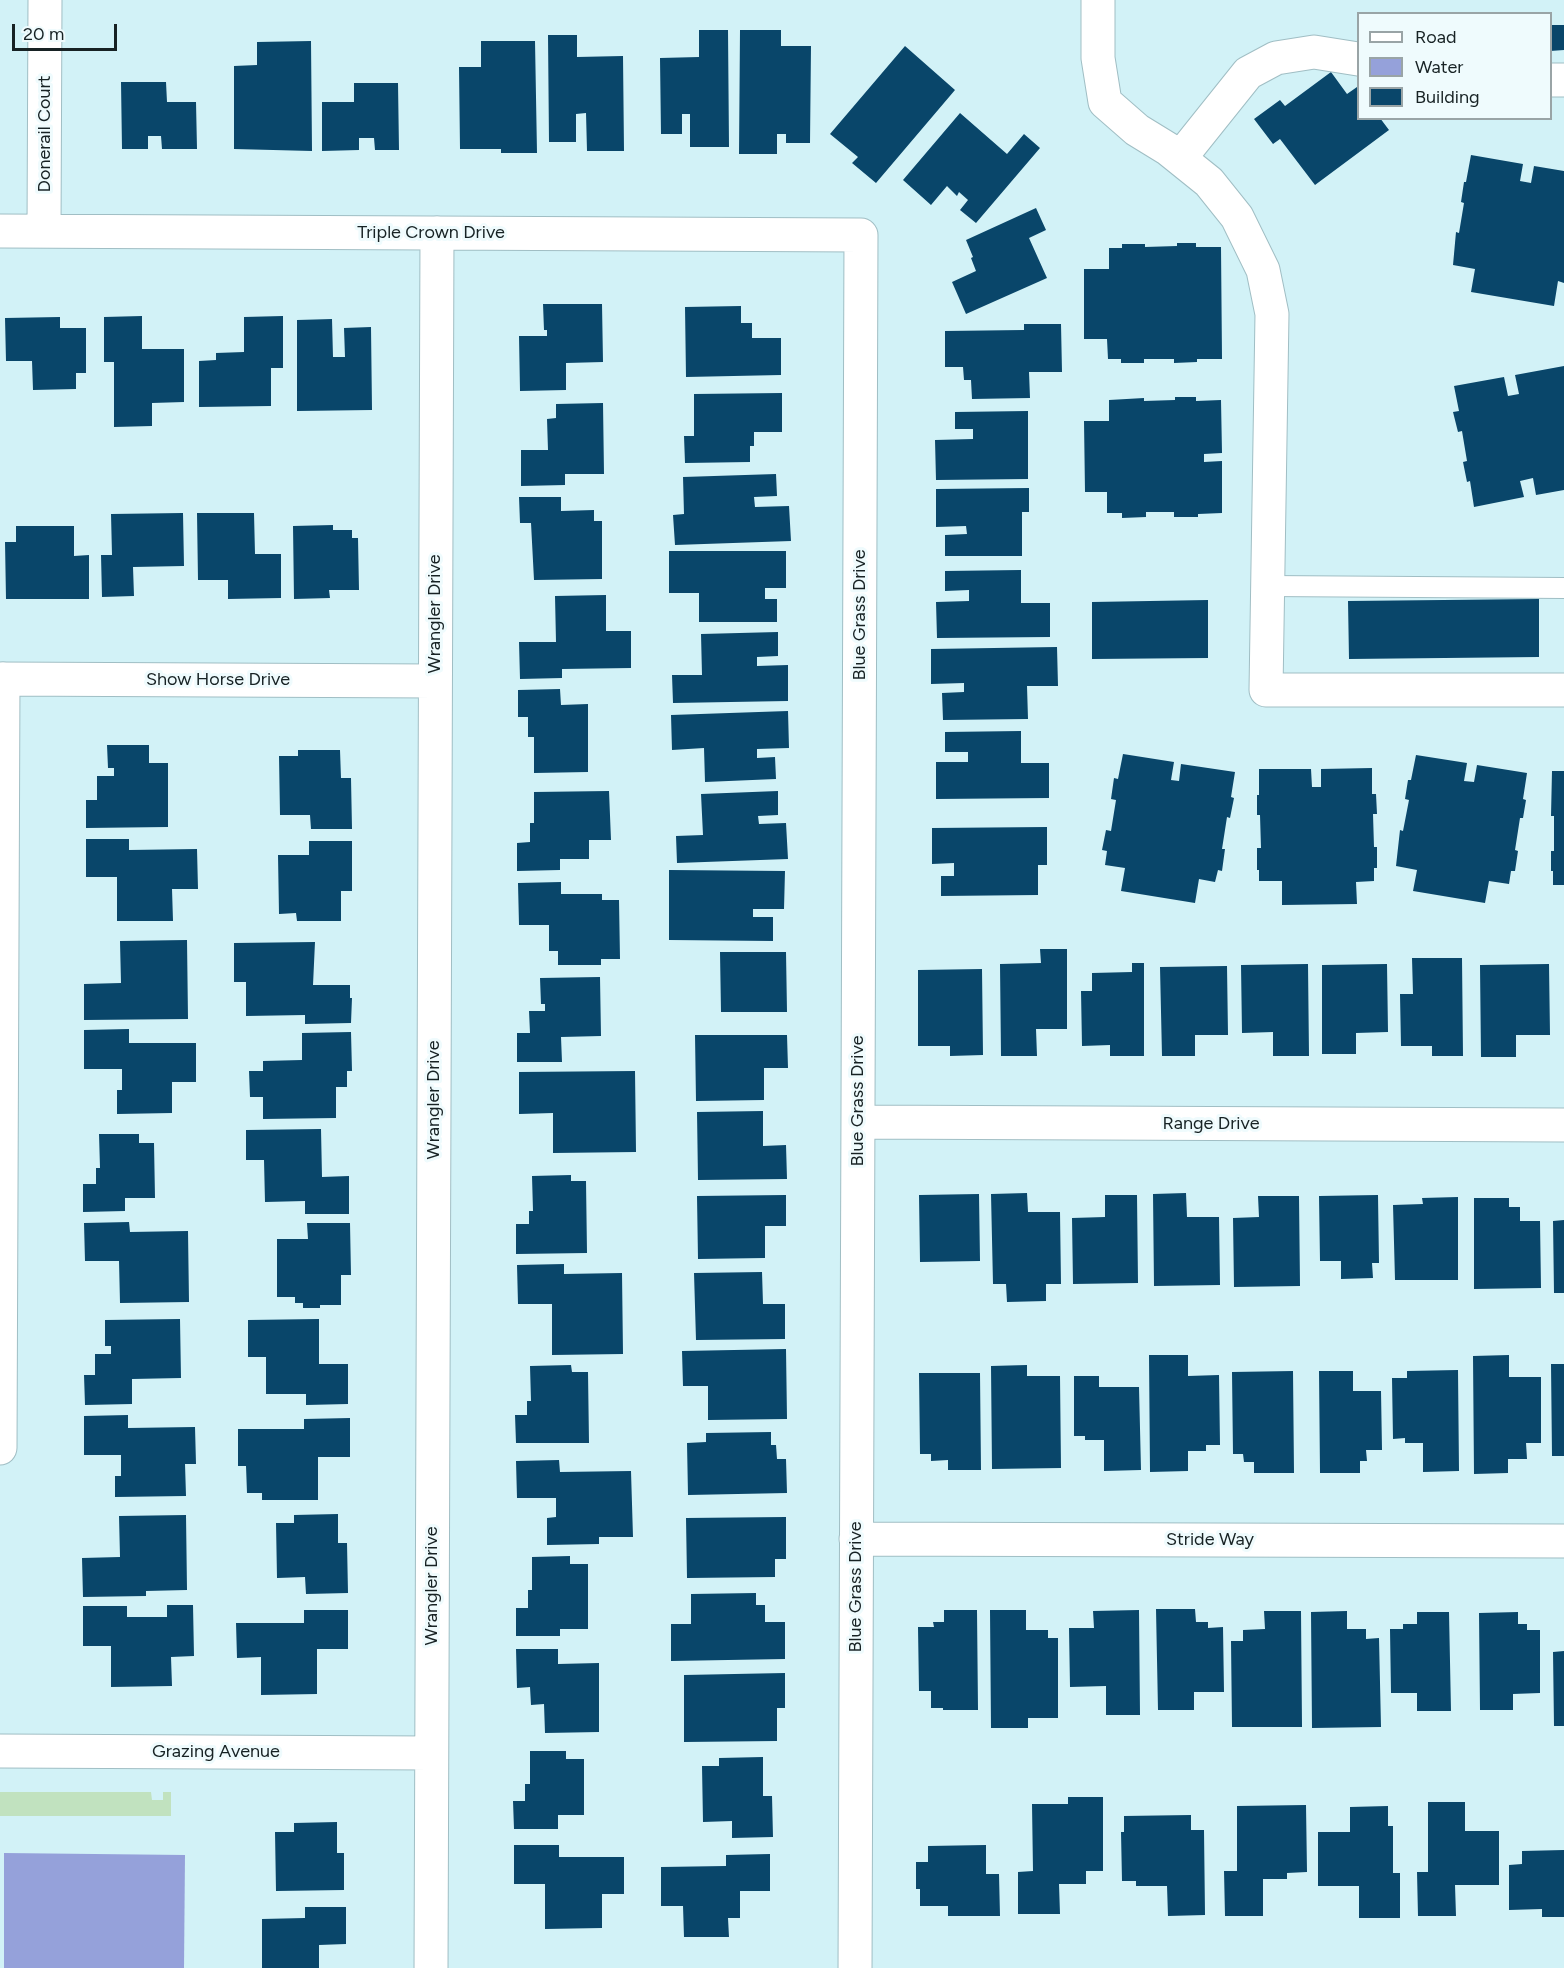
<!DOCTYPE html>
<html>
<head>
<meta charset="utf-8">
<style>
	body { margin:0 }
	#map { position:relative; width:1564px; height:1968px; overflow:hidden; background:#d2f2f7; font-family:Figtree,sans-serif }
	canvas { display:block }
	.legend { position:absolute; left:1357px; top:12px; width:195px; height:108px; box-sizing:border-box; background:#effbfd; border:2px solid #99a4a6; margin:0; padding:8px 10px; list-style:none; font-size:18px; color:#172224 }
	.legend li { display:flex; align-items:center; gap:12px; height:30px }
	.legend b { width:30px; border:2px solid #99a4a6 }
	.scale { position:absolute; left:12px; top:24px; width:105px; height:27px; box-sizing:border-box; border:3px solid #172224; border-top:0; padding-left:8px; font-size:18px; line-height:21px; white-space:nowrap; color:#172224; -webkit-text-stroke:4px #effbfd; paint-order:stroke }
</style>
</head>
<body>
<div id="map">
<canvas width="1564" height="1968"></canvas>
<ul class="legend">
<li><b style="height:8px;background:#fff"></b>Road</li>
<li><b style="height:16px;background:#95a1da"></b>Water</li>
<li><b style="height:16px;background:#09466a"></b>Building</li>
</ul>
<div class="scale">20 m</div>
</div>
<script>
const c = document.querySelector('canvas').getContext('2d');
c.lineJoin = 'round';
function fillPath(path, color) { c.fillStyle = color; c.fill(path, 'evenodd'); }
function trace(path, color, width, dash) { c.strokeStyle = color; c.lineWidth = width; c.lineCap = dash ? 'butt' : 'round'; c.setLineDash(dash || []); c.stroke(path); }
function drawText(font, color, halo, rows, align = 'center') {
  c.font = font + ' Figtree,sans-serif'; c.lineWidth = 6; c.setLineDash([]); c.textBaseline = 'middle'; c.strokeStyle = halo; c.fillStyle = color; for (const [text, x, y, turn = 0] of rows) {
    c.save(); c.translate(x, y); c.rotate((+turn || 0) * Math.PI / 180); c.textAlign = isNaN(turn) ? turn : align; if (halo) c.strokeText(text, 0, 0); c.fillText(text, 0, 0); c.restore();
  }
}
fillPath(new Path2D(`
	M0,1792H151L152,1800H163V1792H171V1816H0Z`), '#c1e2bf');
fillPath(new Path2D(`
	M4,1853L185,1855L184,1968H4Z`), '#95a1da');
fillPath(new Path2D(`
	M1550,25H1564V50L1550,51Z
	M699,30H728L729,147H690V114H682V134H661L660,58L699,57Z
	M740,30H781V46H811L810,143H786V134H777V154H739Z
	M548,35H577V57L623,56L624,151H587L586,113L576,114V142H549Z
	M311,41L312,151L234,149V66L257,65V42Z
	M481,41H535L537,153H501V149H460L459,67H481Z
	M905,46L955,90L876,183L852,163L858,157L830,134Z
	M1331,72L1347,94L1357,87L1358,90V118H1380L1389,130L1315,185L1280,139L1273,144L1254,119L1280,100L1285,106Z
	M121,82H166L167,102H196L197,149H162L161,136H148V149H122Z
	M354,83H398L399,150H375L374,138H359V150L322,151V102H354Z
	M960,113L1007,154L1024,134L1040,148L976,223L960,210L968,200L959,192L957,196L947,186L931,205L903,180Z
	M1471,155L1523,164L1520,181L1531,183L1534,166L1564,171V283L1558,281L1554,306L1471,292L1475,269L1453,265L1456,232L1459,233L1464,203L1461,202L1464,182H1466Z
	M1036,208L1046,230L1029,238L1047,278L966,314L952,282L976,271L971,258L973,257L966,240Z
	M1177,243H1196V247H1221L1222,359H1197V362L1174,363V359H1144V363H1121V359H1108L1107,339H1084V269H1109V248H1122V244H1145V247L1177,246Z
	M543,304H602L603,362L566,363V390L520,391L519,336H547V330H544Z
	M741,306V323H752V338H781V375L686,377L685,307Z
	M142,316V349H184V402L152,403V426L114,427V362H104V317Z
	M283,316V368H271V406L199,407V361L216,360V353L244,352V317Z
	M60,317V328H86V373H76V389L33,390L32,361H6L5,318Z
	M332,319L333,357H345L344,328L371,327L372,410L297,411V320Z
	M1024,324H1061L1062,372H1029L1030,398L972,399L971,380H964L963,367H945V331L1024,330Z
	M1564,366V490L1536,495L1533,478L1520,481L1524,497L1474,507L1470,481L1467,482L1463,462L1467,461L1462,431L1458,432L1453,412L1459,411L1454,386L1504,377L1508,396L1519,394L1515,375Z
	M782,393V432H754V446H750V462L685,463L684,436H694V394Z
	M1175,397H1196V401L1221,400L1222,453L1204,454V462L1222,461V513L1198,514V517H1174V512H1146V517L1122,518V513H1107V492H1085L1084,421H1109V400L1144,398V401L1175,400Z
	M603,403L604,474H565V485L521,486V450H548L547,419L556,418V404Z
	M1028,411V479L936,480L935,440L973,439V429H955V412Z
	M776,474L777,496L754,497L755,507L789,506L791,541L675,545L673,515L684,514L683,477Z
	M1029,488V512H1022V556H945V535L967,534L966,526L936,527V489Z
	M519,497H561V511L594,510V521H602V579L534,580L531,523H520Z
	M183,513L184,566L133,567L134,596L102,597L101,555H112L111,514Z
	M197,513H254L255,554H281V598L228,599V580H198Z
	M333,525V530H352V538H358L359,590H329L330,598L294,599L293,526Z
	M16,526H74V556L89,555V599H6L5,542H16Z
	M669,551H786V588H765V599H777V622H699V593H669Z
	M1021,570V603H1050V637L937,638L936,602L969,601V590L945,591V571Z
	M606,595V631H631V668L562,669V678L520,679L519,642H556L555,596Z
	M1539,599V657L1349,659L1348,601Z
	M1208,600V658L1092,659V602Z
	M778,632V656L757,657V666L788,665V701L673,703L672,675H702L701,634Z
	M1057,647L1058,686H1027L1028,719L943,720L942,693L964,692V683L931,684V649Z
	M560,689L561,705L588,704V772L534,773V737H528V717H518V690Z
	M788,711L789,748L757,749V758L775,757L776,779L705,782L704,748L672,750L671,715Z
	M1021,731V763H1049V798L936,799V762H968V752H945V732Z
	M107,745H149V763H168V827L86,828V800H97V776H114V768H108Z
	M298,750H340L341,778H351L352,829H311L310,815H280L279,756H298Z
	M1123,754L1174,762L1171,780L1179,781L1181,764L1235,772L1231,797L1234,798L1230,818L1227,817L1222,849H1225L1222,871L1218,870L1215,882L1199,879L1195,903L1121,891L1125,868L1105,865L1107,851L1102,850L1106,830L1111,831L1116,800L1111,799L1114,778L1118,779Z
	M1416,755L1467,763L1464,781L1474,782L1477,765L1527,773L1523,799L1526,800L1523,818H1520L1515,850L1518,851L1515,871H1511L1509,884L1489,881L1485,903L1413,891L1417,870L1396,866L1400,830L1403,831L1409,800L1405,799L1408,780H1411Z
	M1372,768V794H1376L1377,814H1373L1374,847H1377V868H1374V881L1356,882L1357,904L1282,905V881H1259V870H1257V848H1261L1260,815H1257V795H1259V769H1311L1312,787H1321V769Z
	M1552,771H1564V885H1553V871H1551V851H1554V816H1551Z
	M609,791L611,840H589V859H560V870L517,871V843L530,842V823H534V792Z
	M778,791V815L758,816L759,824L786,823L788,859L677,863L676,836L703,835L701,794Z
	M1047,827V865H1038V895L941,896V876H954V863L932,864V828Z
	M86,839H129V850L197,849L198,889H172L173,921H117V877H86Z
	M309,841H352V891H341V921H297L296,913L279,914L278,855H309Z
	M669,870L785,871L784,909H753V917H773V941L669,940Z
	M561,882V894H602V900H619L620,959H601V965H558V951H549V925H519L518,883Z
	M187,940L188,1019L84,1020V984L121,983L120,941Z
	M315,942L313,985H350V998H352L351,1023L305,1024V1015L246,1016V982H234V943Z
	M1040,949H1067V1029H1036L1037,1056H1001L1000,964L1041,963Z
	M720,952H786L787,1012H721Z
	M1412,958H1462L1463,1056H1432V1046H1401L1400,994H1413Z
	M1132,963H1144V1056H1110V1045L1082,1046L1081,991H1092V973L1132,972Z
	M1308,964L1309,1056H1273V1032L1242,1033L1241,965Z
	M1387,964L1388,1032L1356,1033V1054H1322V965Z
	M1549,964L1550,1035H1516V1057H1481L1480,965Z
	M1227,966L1228,1035H1195V1056H1162L1160,967Z
	M982,969L983,1055L950,1056V1046H918V970Z
	M600,977L601,1036L561,1037L562,1062H517V1033H530L529,1011H545V1004H541L540,978Z
	M129,1029V1043H196V1082H172V1113L117,1114V1090H122V1069H84V1030Z
	M351,1032L352,1071H347V1087H336V1118L263,1119V1097H250L249,1071H263V1061L302,1060V1033Z
	M695,1035H787L788,1068H764V1100L696,1101Z
	M635,1071L636,1152L553,1153V1113L519,1114V1072Z
	M763,1111V1146L786,1145L787,1179L698,1180L697,1112Z
	M321,1129L322,1177L349,1176V1214H305V1201L265,1202L264,1160H246V1130Z
	M99,1134H139V1143H154L155,1198H125V1211L83,1212V1184H96V1168H100Z
	M571,1175V1181H586L587,1253L516,1254V1224H529V1211H533L532,1176Z
	M1027,1193L1028,1212H1060L1061,1284H1046V1301L1007,1302L1006,1284H993L991,1194Z
	M1186,1193L1187,1217H1219L1220,1285L1154,1286L1153,1194Z
	M979,1194L980,1261L920,1262L919,1195Z
	M786,1195V1226H765V1258L698,1259L697,1196Z
	M1105,1195H1137L1138,1283L1073,1284L1072,1218L1105,1217Z
	M1378,1195L1379,1263H1372L1373,1278L1341,1279V1261H1320L1319,1196Z
	M1258,1196H1299L1300,1286L1234,1287L1233,1218L1259,1217Z
	M1458,1197V1280H1395L1393,1205L1423,1204L1422,1198Z
	M1474,1198H1509V1207H1520V1221H1540L1541,1288L1474,1289Z
	M1564,1220V1293H1554L1553,1221Z
	M129,1222L130,1232L188,1231L189,1302L120,1303L119,1261H85L84,1223Z
	M307,1223H350L351,1275H341V1305H320V1308H303V1303H295V1297H277V1239H308Z
	M564,1264V1274L622,1273L623,1354L552,1355V1304H518L517,1265Z
	M762,1272L763,1304H785V1339L696,1340L694,1273Z
	M180,1319L181,1378L132,1379V1404L85,1405L84,1375H95V1354H111V1346H105V1320Z
	M319,1319V1364H348V1404L306,1405V1394H266V1357H248V1320Z
	M786,1349L787,1419L708,1420V1386H683L682,1351Z
	M1149,1355H1188V1376L1219,1375L1220,1445H1206V1451H1188V1471L1150,1472Z
	M1509,1355V1377H1541V1443H1526L1527,1459H1508V1473L1474,1474L1473,1356Z
	M1551,1364H1564V1456H1552Z
	M571,1365L572,1372H588L589,1443H516L515,1415H527V1401H531L530,1366Z
	M1027,1365V1376H1060L1061,1468L992,1469L991,1366Z
	M1458,1370L1459,1471L1423,1472V1443H1405V1438L1393,1439L1392,1378H1407V1371Z
	M1293,1371L1294,1473H1254V1462H1244L1243,1454H1233L1232,1372Z
	M1319,1371H1353V1391H1381L1382,1450H1366L1367,1461H1360V1473H1320Z
	M919,1373H980L981,1470H948V1460L931,1461V1454H920Z
	M1074,1376H1099V1387H1139L1141,1470L1104,1471V1440H1085V1436H1074Z
	M128,1415V1428L195,1427L196,1464H185L186,1496L115,1497V1476H121V1455H84V1416Z
	M350,1418V1457H318V1500H262V1493H247L246,1466H238V1429H304V1419Z
	M771,1432V1445H776L777,1459H786L787,1493L688,1495L687,1443L706,1442V1433Z
	M559,1460L560,1472L631,1471L633,1537H599V1544L547,1545V1518L556,1517V1498H517L516,1461Z
	M338,1514V1543H347L348,1593L306,1594L305,1577L277,1578L276,1523H294V1515Z
	M186,1515L187,1590L146,1591V1596L83,1597L82,1558L120,1557L119,1516Z
	M786,1517V1559H775V1577L687,1578L686,1518Z
	M570,1556V1564H588V1629H560V1636H516V1608H528V1590H532V1557Z
	M756,1593V1605H765V1622H785V1659L671,1661V1624H691V1594Z
	M167,1605H193L194,1656L171,1657L172,1686L111,1687V1646H83V1606H127V1617H167Z
	M1156,1609H1195L1196,1622H1208V1628L1223,1627L1224,1692H1194V1710H1158Z
	M304,1610H348V1649H317V1694L261,1695V1657L237,1658L236,1623H304Z
	M944,1610H977L978,1710H943V1708H931V1691H919L918,1627H934L933,1622H944Z
	M990,1610H1026V1630H1048V1638H1058V1718H1028V1728H991Z
	M1139,1610L1140,1715H1106V1686L1070,1687L1069,1628H1094L1093,1611Z
	M1264,1611H1301L1302,1727H1232L1231,1641H1243V1630L1265,1629Z
	M1347,1611V1629H1366V1639L1379,1638L1381,1727L1312,1728L1311,1612Z
	M1417,1612H1449L1451,1711H1417V1693H1391L1390,1629H1403V1624H1417Z
	M1518,1612V1624H1527V1630H1540V1693L1513,1694V1710H1480L1479,1613Z
	M516,1649H558V1664L599,1663V1732L545,1733L544,1704L531,1705L530,1687L517,1688Z
	M1564,1651V1726H1554L1553,1652Z
	M785,1673V1708H777V1741L684,1742V1675Z
	M530,1751H566V1759H584V1815H558V1829H514L513,1801H525V1784H530Z
	M763,1757V1796H772L773,1837L732,1838V1821L703,1822L702,1766H719V1758Z
	M1068,1797H1103V1871H1086V1884H1059L1060,1914H1018V1872L1033,1871L1032,1804H1068Z
	M1428,1802H1465V1831H1499V1885H1455L1456,1916H1418L1417,1872H1428Z
	M1306,1805L1307,1872L1287,1873V1879H1263V1916H1225L1224,1871H1237V1806Z
	M1388,1806V1826H1393V1873H1400V1918H1359V1886H1318V1832H1350V1807Z
	M1191,1815V1830H1204L1205,1915L1168,1916L1167,1886H1136V1881H1122L1121,1832H1124V1816Z
	M337,1822V1853H344V1890L276,1891L275,1832H294V1823Z
	M514,1845H559V1857H624V1894H602V1928L545,1929V1884H514Z
	M986,1845V1874H999L1000,1916H948V1906H920V1889H916V1862H928V1846Z
	M1564,1850V1917H1542V1909L1509,1910V1865L1522,1864V1851Z
	M770,1854V1891H740V1918H728L729,1937H684L683,1906H661V1867L726,1866V1855Z
	M305,1907H346V1944L319,1945V1968H262V1919L305,1918Z`), '#09466a');
const service = new Path2D(`
	M1268,586L1564,588`);
const minor = new Path2D(`
	M1098,0V58L1105,102L1137,130L1168,149L1209,182L1237,217L1263,270L1272,314L1266,690H1564
	M1550,80H1564
	M1180,158L1248,73L1276,58L1314,52L1358,59
	M0,231L861,235L855,1968
	M44,231L45,0
	M0,679L435,681
	M858,1122L1564,1125
	M0,1448L3,679
	M856,1539L1564,1541
	M0,1751L431,1753
	M431,1968L437,233`);
trace(service, '#a0bec4', 22);
trace(minor, '#a0bec4', 35);
trace(service, '#fff', 20);
trace(minor, '#fff', 33);
drawText('18px', '#172224', '#effbfd', [
	["Donerail Court",45,134,-90],
	["Triple Crown Drive",431,233],
	["Wrangler Drive",435,614,-90],
	["Blue Grass Drive",860,615,-90],
	["Show Horse Drive",218,680],
	["Wrangler Drive",434,1100,-90],
	["Blue Grass Drive",858,1101,-90],
	["Range Drive",1211,1124],
	["Stride Way",1210,1540],
	["Wrangler Drive",432,1586,-90],
	["Blue Grass Drive",856,1587,-90],
	["Grazing Avenue",216,1752]
]);
</script>
</body>
</html>
